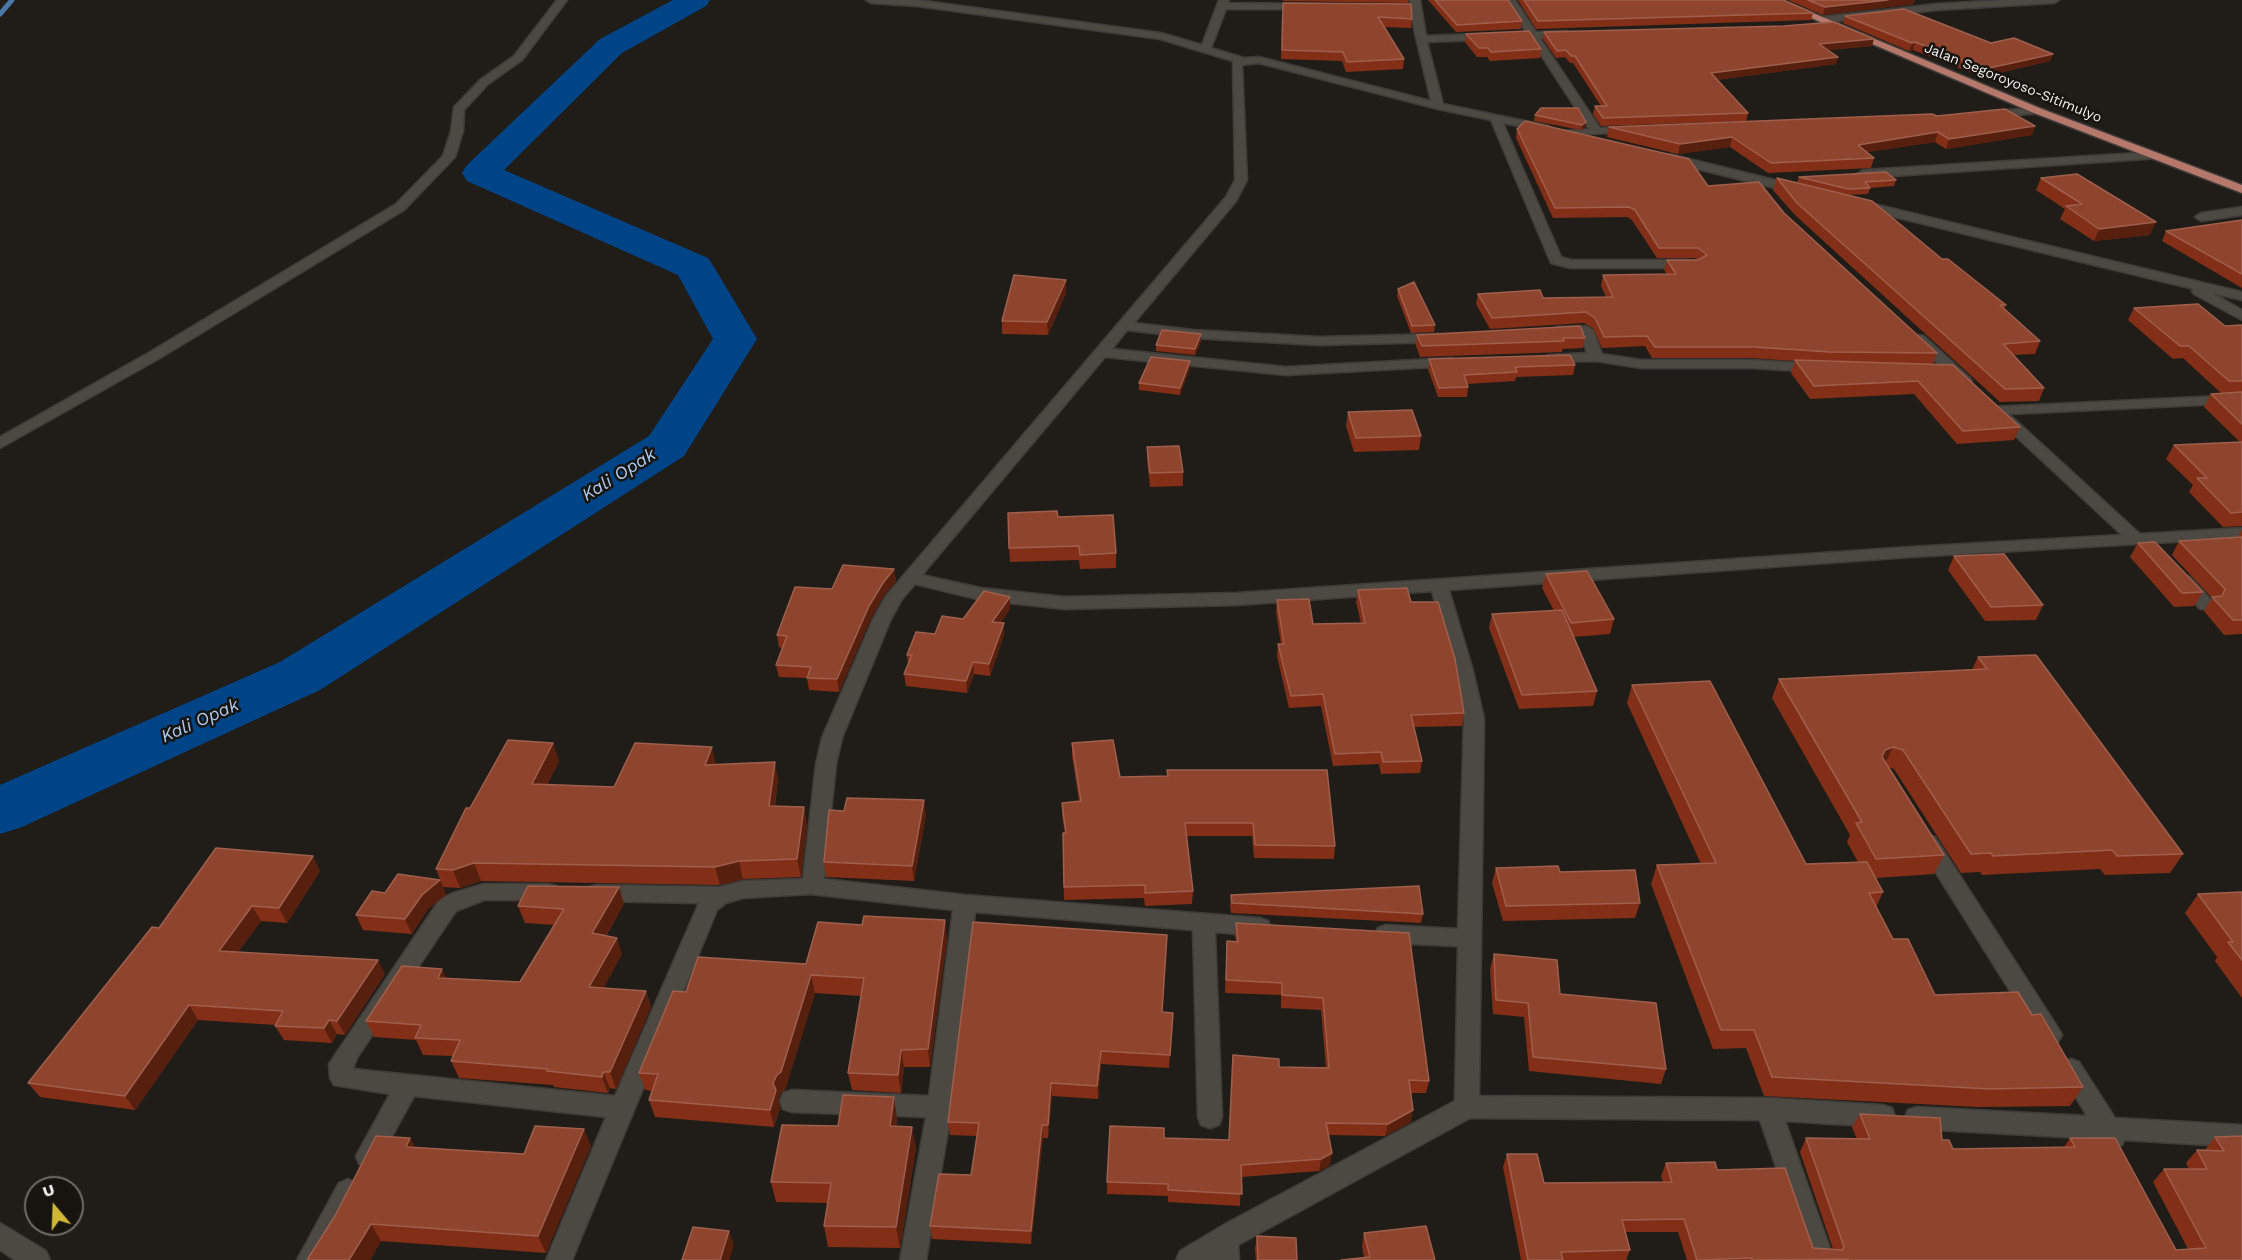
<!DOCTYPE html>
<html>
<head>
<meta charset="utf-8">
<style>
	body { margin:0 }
	#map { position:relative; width:2242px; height:1260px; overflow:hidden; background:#201d18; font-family:"Work Sans",sans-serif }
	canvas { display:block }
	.north { position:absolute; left:24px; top:1176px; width:60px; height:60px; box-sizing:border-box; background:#17140f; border:2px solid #706d69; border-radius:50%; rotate:341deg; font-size:16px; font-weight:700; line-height:24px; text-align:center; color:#f5f2ef }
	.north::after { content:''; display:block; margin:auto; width:21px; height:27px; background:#d1b736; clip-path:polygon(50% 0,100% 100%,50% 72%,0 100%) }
</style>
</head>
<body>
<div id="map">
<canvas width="2242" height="1260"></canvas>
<div class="north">U</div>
</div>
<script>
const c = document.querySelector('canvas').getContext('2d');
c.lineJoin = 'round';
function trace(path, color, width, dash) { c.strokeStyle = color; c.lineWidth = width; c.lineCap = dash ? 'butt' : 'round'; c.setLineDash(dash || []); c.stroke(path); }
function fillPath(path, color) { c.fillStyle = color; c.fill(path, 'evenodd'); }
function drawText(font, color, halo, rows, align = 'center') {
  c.font = font + ' "Work Sans",sans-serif'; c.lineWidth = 5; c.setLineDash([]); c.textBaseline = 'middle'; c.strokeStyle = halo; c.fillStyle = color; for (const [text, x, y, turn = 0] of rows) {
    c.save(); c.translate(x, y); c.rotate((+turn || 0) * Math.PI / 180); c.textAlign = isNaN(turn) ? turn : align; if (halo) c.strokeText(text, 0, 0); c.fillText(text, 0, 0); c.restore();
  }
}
trace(new Path2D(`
	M0,14L12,0`), '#4a78a7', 5);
fillPath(new Path2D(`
	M673,0H710L706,6L622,53L504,170L708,258L714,267L757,339L684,456L320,690L22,827L0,834V785L280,662L649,436L713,339L678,275L467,181L462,173L467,165L600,39Z`), '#048');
const minor = new Path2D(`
	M557,0H567L522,60L488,84L464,110L463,131L455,157L404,210L160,358L0,448V437L150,352L396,204L443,156L451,131L454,107L480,80L514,56Z
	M866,0H917L1161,33L1202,45L1219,0H1229L1228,3L1307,4L1312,7L1310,9H1226L1211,48L1244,58L1259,57L1431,101L1414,29L1410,0H1420L1426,36L1526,32L1505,0H1515L1536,32L1567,31L1572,34L1567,37L1540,38L1600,128L1632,127L1638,130L1636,132L1563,135V131L1589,129L1530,38L1427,42L1443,104L1549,126V130L1545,131L1503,123L1561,257L1571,260H1689L1696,264L1689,268H1570L1551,263L1491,120L1438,109L1259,63L1242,65L1247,180L1236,201L1134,323L1193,330L1319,337L1440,334L1447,338L1440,342L1319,345L1193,338L1127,330L1112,349L1286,367L1452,358L1459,362L1452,366L1286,375L1105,357L922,575L981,588L1065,597L1237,593L1910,547L2122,535L1995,417L1988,410L1991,407L2242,395V403L2009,414L2140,534L2242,528V538L1910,557L1449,590L1473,671L1484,719L1479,1096L1769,1098L1883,1105L1892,1108L1895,1116L1892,1124L1883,1127L1785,1121L1834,1260H1808L1760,1120L1470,1118L1238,1245L1239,1260H1176L1180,1251L1227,1223L1455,1101L1458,946L1386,943L1378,940L1375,934L1378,928L1386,925L1458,929L1464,719L1455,671L1432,591L1237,605L1065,609L981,600L915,584L902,599L891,619L842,738L836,764L824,879L965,895L1260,918L1268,921L1271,927L1268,933L1260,936L1215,932L1222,1117L1219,1125L1210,1128L1201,1125L1198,1117L1193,930L975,912L952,1107L926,1260H900L926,1117L792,1112L783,1109L780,1101L783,1093L792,1090L929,1096L953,910L810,894L743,898L726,903L717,910L572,1260H546L606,1117L414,1096L377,1164L368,1167L359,1164L356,1156L390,1094L334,1085L330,1078L329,1064L440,899L453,893L484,884H548L556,886L559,892L556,898L548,900H484L456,911L357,1058L353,1069L615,1096L699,903L597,901L589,899L586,893L589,887L597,885L720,887L743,881L803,879L816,764L822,738L873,619L886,596L1226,197L1235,180L1233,61L1160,39L917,6L871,3Z
	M2005,0H2059L2054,3L1936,10L1821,23L1816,20L1821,17L1936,4Z
	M2038,108L2042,109V113L1989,117L1983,114L1989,111Z
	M2155,152L2159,154V158L1863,178L1857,174L1863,170Z
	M1669,154L1803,187L1805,190L1799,194L1665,161L1663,158Z
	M1861,201L2242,292V300L2212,293L2242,310V320L2194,294L2192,291L2194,289L1857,208L1855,205L1857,202Z
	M2242,207V215L2201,221L2195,217L2201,213Z
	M1586,326L1593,330L1602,354L1641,360H1751L1817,364L1824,368L1817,372L1751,368H1641L1596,361L1543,362L1541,359L1548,355L1587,353L1581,334L1557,335L1550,331L1557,327Z
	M1919,335L1924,336L1970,378L1972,381L1970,384H1960L1914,342L1912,339L1914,336Z
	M2184,576L2190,577L2212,601L2215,605L2212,609H2200L2178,585L2175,581L2178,577Z
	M1928,835L1935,837L2058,1028L2062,1035L2058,1042L2050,1045L2042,1042L1921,849L1918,843L1921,837Z
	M2071,1059L2079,1062L2115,1118L2242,1125V1147L2124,1140L2122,1145L2113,1148L2104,1145L2101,1139L1917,1129L1908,1126L1905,1118L1908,1110L1917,1107L2087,1116L2059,1069L2063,1062Z
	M348,1179L357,1183L361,1191L324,1260H297L339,1183Z
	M0,1223L46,1251L50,1260H15L0,1250Z`);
const major = new Path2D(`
	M1769,0H1782L2042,109L2242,185V193L2034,113Z`);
trace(minor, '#3e3b38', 3);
trace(major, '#3e3b38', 3);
fillPath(minor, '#4c4842');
fillPath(major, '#b6786a');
fillPath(new Path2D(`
	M1283,0H1409L1408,3L1283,1Z
	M1428,0H1508L1522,21L1521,29L1456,32Z
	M1518,0H1783L1813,13L1811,20L1536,29Z
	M1788,0H1915L1913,4L1823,15Z
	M1282,12L1412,19L1411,28L1383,27L1404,59L1403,69L1346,72L1342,61L1281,59Z
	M1845,16L1991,43L2053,54L2050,61L1982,77L1913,50L1909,51L1843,23Z
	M1544,32L1872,46L1828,50L1838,57L1836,64L1716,80L1748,113L1746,121L1601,126L1593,114L1595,106H1601L1573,63H1570L1565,57L1556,58L1543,39Z
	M1466,34L1541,49L1540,58L1490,61L1487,57H1477L1465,42Z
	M1578,108L1585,127L1581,130L1534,121L1535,115Z
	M1937,116L2035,126L2032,135L1946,149L1935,142L1867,152L1874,158L1871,168L1768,173L1730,147L1678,154L1607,137L1609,127Z
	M1517,129L1708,186L1784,213L1937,353L1933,364L2020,427L2014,440L1957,444L1914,394L1810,399L1791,373L1795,361L1751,358H1652L1645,346L1602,348L1593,328L1584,323L1490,329L1476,304L1478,294L1543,298L1606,297L1601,286L1603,275L1667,274L1664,270L1667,260H1698L1695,258H1657L1632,220L1627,217L1553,218L1516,138Z
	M1799,177L1896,180L1894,186L1870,188L1868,194L1846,195L1942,259L2006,305L2004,309L2040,341L2035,354L2014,355L2044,388L2039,401L2000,402L1794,214L1773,190L1777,178L1797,183Z
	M2041,178L2150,235L2094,241L2060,219L2065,209L2036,190Z
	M2242,220V288L2162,241L2166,231Z
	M1066,280V293L1048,335L1002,334V321Z
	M1398,289L1435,325L1434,332L1411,333L1397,296Z
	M2134,308L2225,326L2242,325V526L2223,527L2189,492L2193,485L2166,459L2174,445L2240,442L2204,407L2211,394H2222L2183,358L2173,359L2128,320Z
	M1417,335L1585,338L1583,348L1562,349V352L1420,357L1416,346Z
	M1201,341L1195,355L1156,351V345Z
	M1429,359L1575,365L1573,375L1516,377L1515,381L1467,384L1468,387L1467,397H1438L1428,369Z
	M1190,368L1180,395L1139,390V383Z
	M1348,412L1421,436L1419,450L1354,452L1346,426Z
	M1147,447L1183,472V486L1150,487L1147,460Z
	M1058,517L1116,553V568L1080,569L1079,560L1010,562L1009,548Z
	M2242,530V634L2224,635L2204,611L2212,598L2172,555L2179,541L2238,537Z
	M2138,543L2203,592L2194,606L2174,607L2130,557Z
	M1954,556L2043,605L2036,620L1985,621L1948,570Z
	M894,569L896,581L884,595L871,618L839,692L809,690L807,678L779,677L776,665L782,648L779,647L777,635L832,589Z
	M1546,574L1614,619L1610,634L1573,637L1597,691L1593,706L1519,709L1489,628L1492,614L1554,611L1542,588Z
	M1358,590L1411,602L1464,713L1462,726L1414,727L1422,761L1420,773L1381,774L1379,764L1333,766L1321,706L1289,708L1277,656L1278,644H1281L1276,612L1277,600L1313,624L1361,623L1356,602Z
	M1010,609L1000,623H1004V635L990,676L974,674L967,693L906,686L904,674L908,665L907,655L963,619Z
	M1978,657L2183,854L2170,873L2105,875L2100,869L1982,875L1980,872L1961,873L1894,769L1888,767L1944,855L1934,874L1876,878L1883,892L1876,907L1893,939L1935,995L2032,1015L2083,1087L2070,1106L1978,1107L1764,1096L1746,1048L1713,1049L1651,884L1657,865L1701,864L1627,703L1632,685L1806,864L1858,862L1847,842L1850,835L1772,698L1779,679L1972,670Z
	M553,743L559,761L547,785L614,787L716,765L778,779L775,806L807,824L801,877L743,879L720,885L481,881L460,888L443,887L436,869L470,808Z
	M1072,743L1120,777L1335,846L1334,859L1254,858L1252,836H1187L1193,891L1192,904L1145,906L1144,898L1064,900L1063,833H1065L1062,816V803L1079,801L1072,756Z
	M844,811L926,814L914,881L826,877L824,862Z
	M1496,868L1640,903L1635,918L1503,921L1492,883Z
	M320,871L287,923L261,921L238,952L385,974L345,1035L337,1034L332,1043L284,1040L275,1026L276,1025L198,1020L135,1110L40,1097L28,1083L159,928Z
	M440,880L446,895L428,909L412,934L363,930L356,915L385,893Z
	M619,887L624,904L606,936L622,954L603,988L646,991L651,1007L616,1089L610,1088L608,1093L554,1087L553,1085L459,1078L451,1061L453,1056L423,1055L416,1040L374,1037L366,1021L446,978L520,982L555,925L525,923L518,906Z
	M2242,892V998L2215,961L2217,957L2185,913L2198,894Z
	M1231,895L1423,914L1421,923L1231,913L1230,905Z
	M1236,923L1429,1081L1426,1093H1411V1122L1385,1136L1329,1135L1330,1165L1319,1171L1241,1177L1240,1206L1168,1202V1196L1107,1194V1182L1164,1138L1229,1140L1233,1055L1279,1067L1326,1068L1321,1010L1281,1008V995L1225,993L1227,941L1236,942L1235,935Z
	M1167,935L1162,1012L1172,1026L1169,1068L1101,1064L1098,1099L1052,1096L1048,1138H1043L1031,1244L932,1239L930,1226L971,1175L977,1136L950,1135L948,1122Z
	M947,938L930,1067H904L901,1093L852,1090L848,1073L861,996L815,993L785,1090L781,1092L778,1100L780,1108L774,1127L655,1117L649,1100L652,1091L645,1090L639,1073L686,992L806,964Z
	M1494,954L1560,994L1666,1069L1661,1084L1529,1071L1524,1017L1493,1014L1490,969Z
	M1860,1114L1942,1140L1953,1149L2064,1147L2070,1138L2176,1250L2188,1249L2153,1182L2164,1169H2189L2186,1163L2197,1150H2205L2215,1137L2242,1136V1260H1687L1678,1232H1625L1630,1250L1626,1260H1521L1503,1167L1507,1154L1544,1183L1663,1182L1661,1176L1666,1163L1717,1170L1813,1248L1833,1249L1800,1152L1806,1138L1857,1139L1852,1127Z
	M897,1118L896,1127L916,1148L900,1248L828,1247L824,1226L828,1203L776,1202L771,1182L838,1126Z
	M591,1146L546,1253L381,1241L370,1260H307L416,1147L524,1154Z
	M1364,1233L1435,1260L1364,1257L1362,1246Z
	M1257,1236L1297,1260H1256L1255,1249Z`), '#832f17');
fillPath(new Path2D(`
	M1888,0H1915L1913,4L1823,15L1825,7Z
	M1874,39L1872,46L1817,51L1819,44Z
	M1915,42L1913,50L1909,51L1912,43Z
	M2053,54L2050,61L1982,77L1985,69Z
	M1838,57L1836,64L1709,81L1711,73Z
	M1586,122L1585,127L1581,130L1582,125Z
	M2035,126L2032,135L1946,149L1949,139Z
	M1938,132L1935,142L1855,154L1858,145Z
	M1732,137L1730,147L1678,154L1680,144Z
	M2156,222L2150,235L2094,241L2099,229Z
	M1066,280V293L1048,335L1047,322Z
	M1201,334V341L1195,355V349Z
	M1190,361V368L1180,395V388Z
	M894,569L896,581L884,595L871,618L839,692L837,679L869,606L883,583Z
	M1010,597V609L992,633V622Z
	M1004,623V635L990,676L989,664Z
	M973,662L974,674L967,693L966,681Z
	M553,743L559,761L538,801L532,784Z
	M712,747L716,765H705Z
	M1893,747L1884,766L1876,769L1885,750Z
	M775,762L778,779L772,823L769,806Z
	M924,800L926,814L914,881L912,866Z
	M804,807L807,824L801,877L797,859Z
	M313,856L320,871L287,923L279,908Z
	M739,861L743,879L720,885L715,867Z
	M474,863L481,881L460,888L453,870Z
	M440,880L446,895L428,909L412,934L405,919L422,895Z
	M619,887L624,904L597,950L592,933Z
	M252,906L261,921L228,965L219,951Z
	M945,920L947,938L930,1067L928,1049Z
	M617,938L622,954L595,1004L589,987Z
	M378,960L385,974L345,1035L337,1021Z
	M442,969L450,986L438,978Z
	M811,975L815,993L785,1090L781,1092L778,1100L780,1108L774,1127L770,1110L773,1083Z
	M646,991L651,1007L616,1089L610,1072Z
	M189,1005L198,1020L135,1110L125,1096Z
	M329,1020L337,1034L332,1043L324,1028Z
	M901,1050L904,1067L901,1093L898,1075Z
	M1101,1051V1064L1098,1099L1097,1086Z
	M603,1072L610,1088L608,1093L602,1077Z
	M1051,1083L1052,1096L1048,1138V1125Z
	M894,1097L897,1118L894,1147L890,1126Z
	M1413,1110L1411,1122L1385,1136L1388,1124Z
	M1042,1125L1043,1138L1031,1244V1231Z
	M912,1127L916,1148L900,1248L896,1227Z
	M584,1129L591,1146L546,1253L538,1236Z
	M410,1138L420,1155L406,1147Z
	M1332,1153L1330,1165L1319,1171L1321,1159Z
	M371,1224L381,1241L370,1260H349Z
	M729,1231L734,1245L729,1260H720Z`), '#561f0e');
const building = new Path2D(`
	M1435,0H1508L1522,21L1457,25Z
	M1524,0H1783L1813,13L1538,21Z
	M1808,0H1888L1825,7Z
	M1283,3L1411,4L1412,19L1378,17L1404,59L1347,62L1343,52L1282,50Z
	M1904,9L1991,43L2014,38L2053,54L1985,69L1915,42L1912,43L1845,16Z
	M1834,22L1874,39L1819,44L1838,57L1711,73L1748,113L1603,118L1595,106H1607L1575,56H1571L1566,50L1557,51L1544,32L1784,26Z
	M1529,31L1541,49L1491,52L1488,48H1479L1466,34Z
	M1541,108H1578L1586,122L1582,125L1535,115Z
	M2005,109L2035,126L1949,139L1938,132L1858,145L1874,158L1771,163L1732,137L1680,144L1609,127L1932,114L1937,116Z
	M1525,121L1689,159L1708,186L1759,182L1784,213L1937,353L1830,352L1754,347H1655L1647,336L1604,337L1595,318L1586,312L1492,318L1478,294L1540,290L1543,298L1613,297L1603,275L1676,274L1667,260H1698L1707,255L1698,248H1659L1635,210L1629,207L1555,208L1517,129Z
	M1886,172L1896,180L1865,182L1870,188L1848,189L1799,177Z
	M2077,174L2156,222L2099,229L2066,206L2082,204L2041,178Z
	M1777,178L1872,201L1942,259H1948L2006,305H2000L2040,341L2003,344L2044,388L2005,389L1797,203Z
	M2242,220V274L2166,231Z
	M1014,275L1066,280L1047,322L1002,321Z
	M1414,282L1435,325L1412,326L1398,289Z
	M2198,304L2225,326L2242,325V381H2229L2189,346H2180L2134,308Z
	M1580,326L1585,338H1563L1564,341L1422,346L1417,335Z
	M1162,330L1201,334L1195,349L1156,345Z
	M1570,355L1575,365L1515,367L1517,372L1464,375L1468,387L1439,388L1429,359Z
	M1151,357L1190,361L1180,388L1139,383Z
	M1795,360L1953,365L2020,427L1963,431L1918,381L1814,386Z
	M2242,392V424L2211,394Z
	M1412,410L1421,436L1356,438L1348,412Z
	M2242,442V512L2231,513L2197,478H2207L2174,445Z
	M1179,446L1183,472L1150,473L1147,447Z
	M1057,511L1058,517L1113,515L1116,553L1080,555L1079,546L1009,548L1008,513Z
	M2242,537V620H2233L2212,597L2222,596L2225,589L2179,541Z
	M2155,542L2203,592L2182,593L2138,543Z
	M2004,554L2043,605L1991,607L1954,556Z
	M843,565L894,569L883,583L869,606L837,679L807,678L811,667L776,665L787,636L777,635L795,587L832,589Z
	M1587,571L1614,619L1571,623L1546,574Z
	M1407,588L1411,602H1438L1455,659L1464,713L1411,715L1422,761L1383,762L1381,752L1335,754L1323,694L1291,696L1278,644H1284L1277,600L1309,599L1313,624L1365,623L1358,590Z
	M984,591L1010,597L992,622L1004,623L989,664L973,662L966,681L904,674L912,655H907L916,632L935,634L942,616L963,619Z
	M1562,610L1597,691L1522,695L1492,614Z
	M2036,655L2183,854L2117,856L2112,850L1993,856L1991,853L1971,854L1903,750L1893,747L1885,750L1882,757L1944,855L1876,859L1856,823L1862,822L1779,679L1987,669L1978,657Z
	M1710,681L1806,864L1867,862L1883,892L1869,893L1893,939H1908L1935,995L2018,992L2032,1015L2041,1014L2083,1087L1990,1089L1772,1077L1754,1030H1721L1657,865L1716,863L1632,685Z
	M508,740L553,743L532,784L614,787L635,743L712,747L705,765L775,762L769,806L804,807L797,859L739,861L715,867L474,863L453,870L436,869L466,808H470Z
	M1113,740L1120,777L1168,776L1167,770H1327L1335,846L1255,845L1253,823H1185L1193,891L1145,893V885L1064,887L1063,833H1066L1062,803L1081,801L1072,743Z
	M847,798L924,800L912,866L824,862L829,810L844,811Z
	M216,848L313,856L279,908L252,906L219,951L378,960L337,1021L329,1020L324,1028L275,1026L283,1011L189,1005L125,1096L28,1083L152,927L159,928Z
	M1558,866L1560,872L1635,870L1640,903L1506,906L1496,868Z
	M398,874L440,880L422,895L405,919L356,915L372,891L385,893Z
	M528,886L619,887L592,933L617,938L589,987L646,991L610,1072H603L602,1077L547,1071L548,1069L451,1061L460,1040L415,1038L421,1025L366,1021L402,966L442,969L438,978L520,982L564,909L518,906Z
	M1419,886L1423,914L1232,903L1231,895Z
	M2242,892V960L2228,942H2233L2198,894Z
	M864,916L945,920L928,1049L901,1050L898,1075L848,1073L864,978L811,975L781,1072L777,1075L773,1083L776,1090L770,1110L649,1100L658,1074L639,1073L673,991L686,992L698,957L806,964L818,922L862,925Z
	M973,922L1167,935L1162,1012L1173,1013L1170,1055L1101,1051L1097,1086L1051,1083L1048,1125H1042L1031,1231L930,1226L939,1174L971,1175L979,1123L948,1122Z
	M1236,923L1409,933L1429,1081L1409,1080L1413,1110L1388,1124L1326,1123L1332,1153L1321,1159L1241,1165L1242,1194L1168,1190V1184L1107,1182L1110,1126L1164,1128V1138L1229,1140L1233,1055L1279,1059V1067L1329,1068L1323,998L1282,995V983L1226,980L1227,941L1238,942Z
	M1494,954L1557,960L1560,994L1656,1003L1666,1069L1533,1057L1528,1003L1496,1000Z
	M843,1095L894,1097L890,1126L912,1127L896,1227L824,1226L831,1183L771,1182L782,1125L838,1126Z
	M1860,1114L1940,1118L1942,1140H1949L1953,1149L2075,1147L2070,1138H2115L2176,1250L2206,1248L2164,1169H2207L2197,1150L2224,1151L2215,1137L2242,1136V1260H1849L1848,1259L1752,1260V1258L1697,1260L1684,1219L1622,1220L1630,1250L1561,1252L1563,1260H1528L1507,1154H1537L1544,1183L1672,1182L1666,1163L1715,1162L1717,1170L1785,1168L1813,1248L1842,1250L1844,1247L1806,1138L1870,1139Z
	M535,1126L584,1129L538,1236L371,1224L349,1260H307L335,1216L376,1136L410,1138L406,1147L524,1154Z
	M1426,1226L1435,1260H1341L1370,1257L1364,1233Z
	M693,1227L729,1231L720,1260H682Z
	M1257,1236L1296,1238L1297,1260H1258Z`);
fillPath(building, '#8f442e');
trace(building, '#9f5f4d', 1.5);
drawText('14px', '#f5f2ef', '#17140f', [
	["Jalan Segoroyoso-Sitimulyo",2013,83,22]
]);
drawText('italic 18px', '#accaf1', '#17140f', [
	["Kali Opak",619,475,-32],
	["Kali Opak",200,721,-24]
]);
</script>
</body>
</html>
